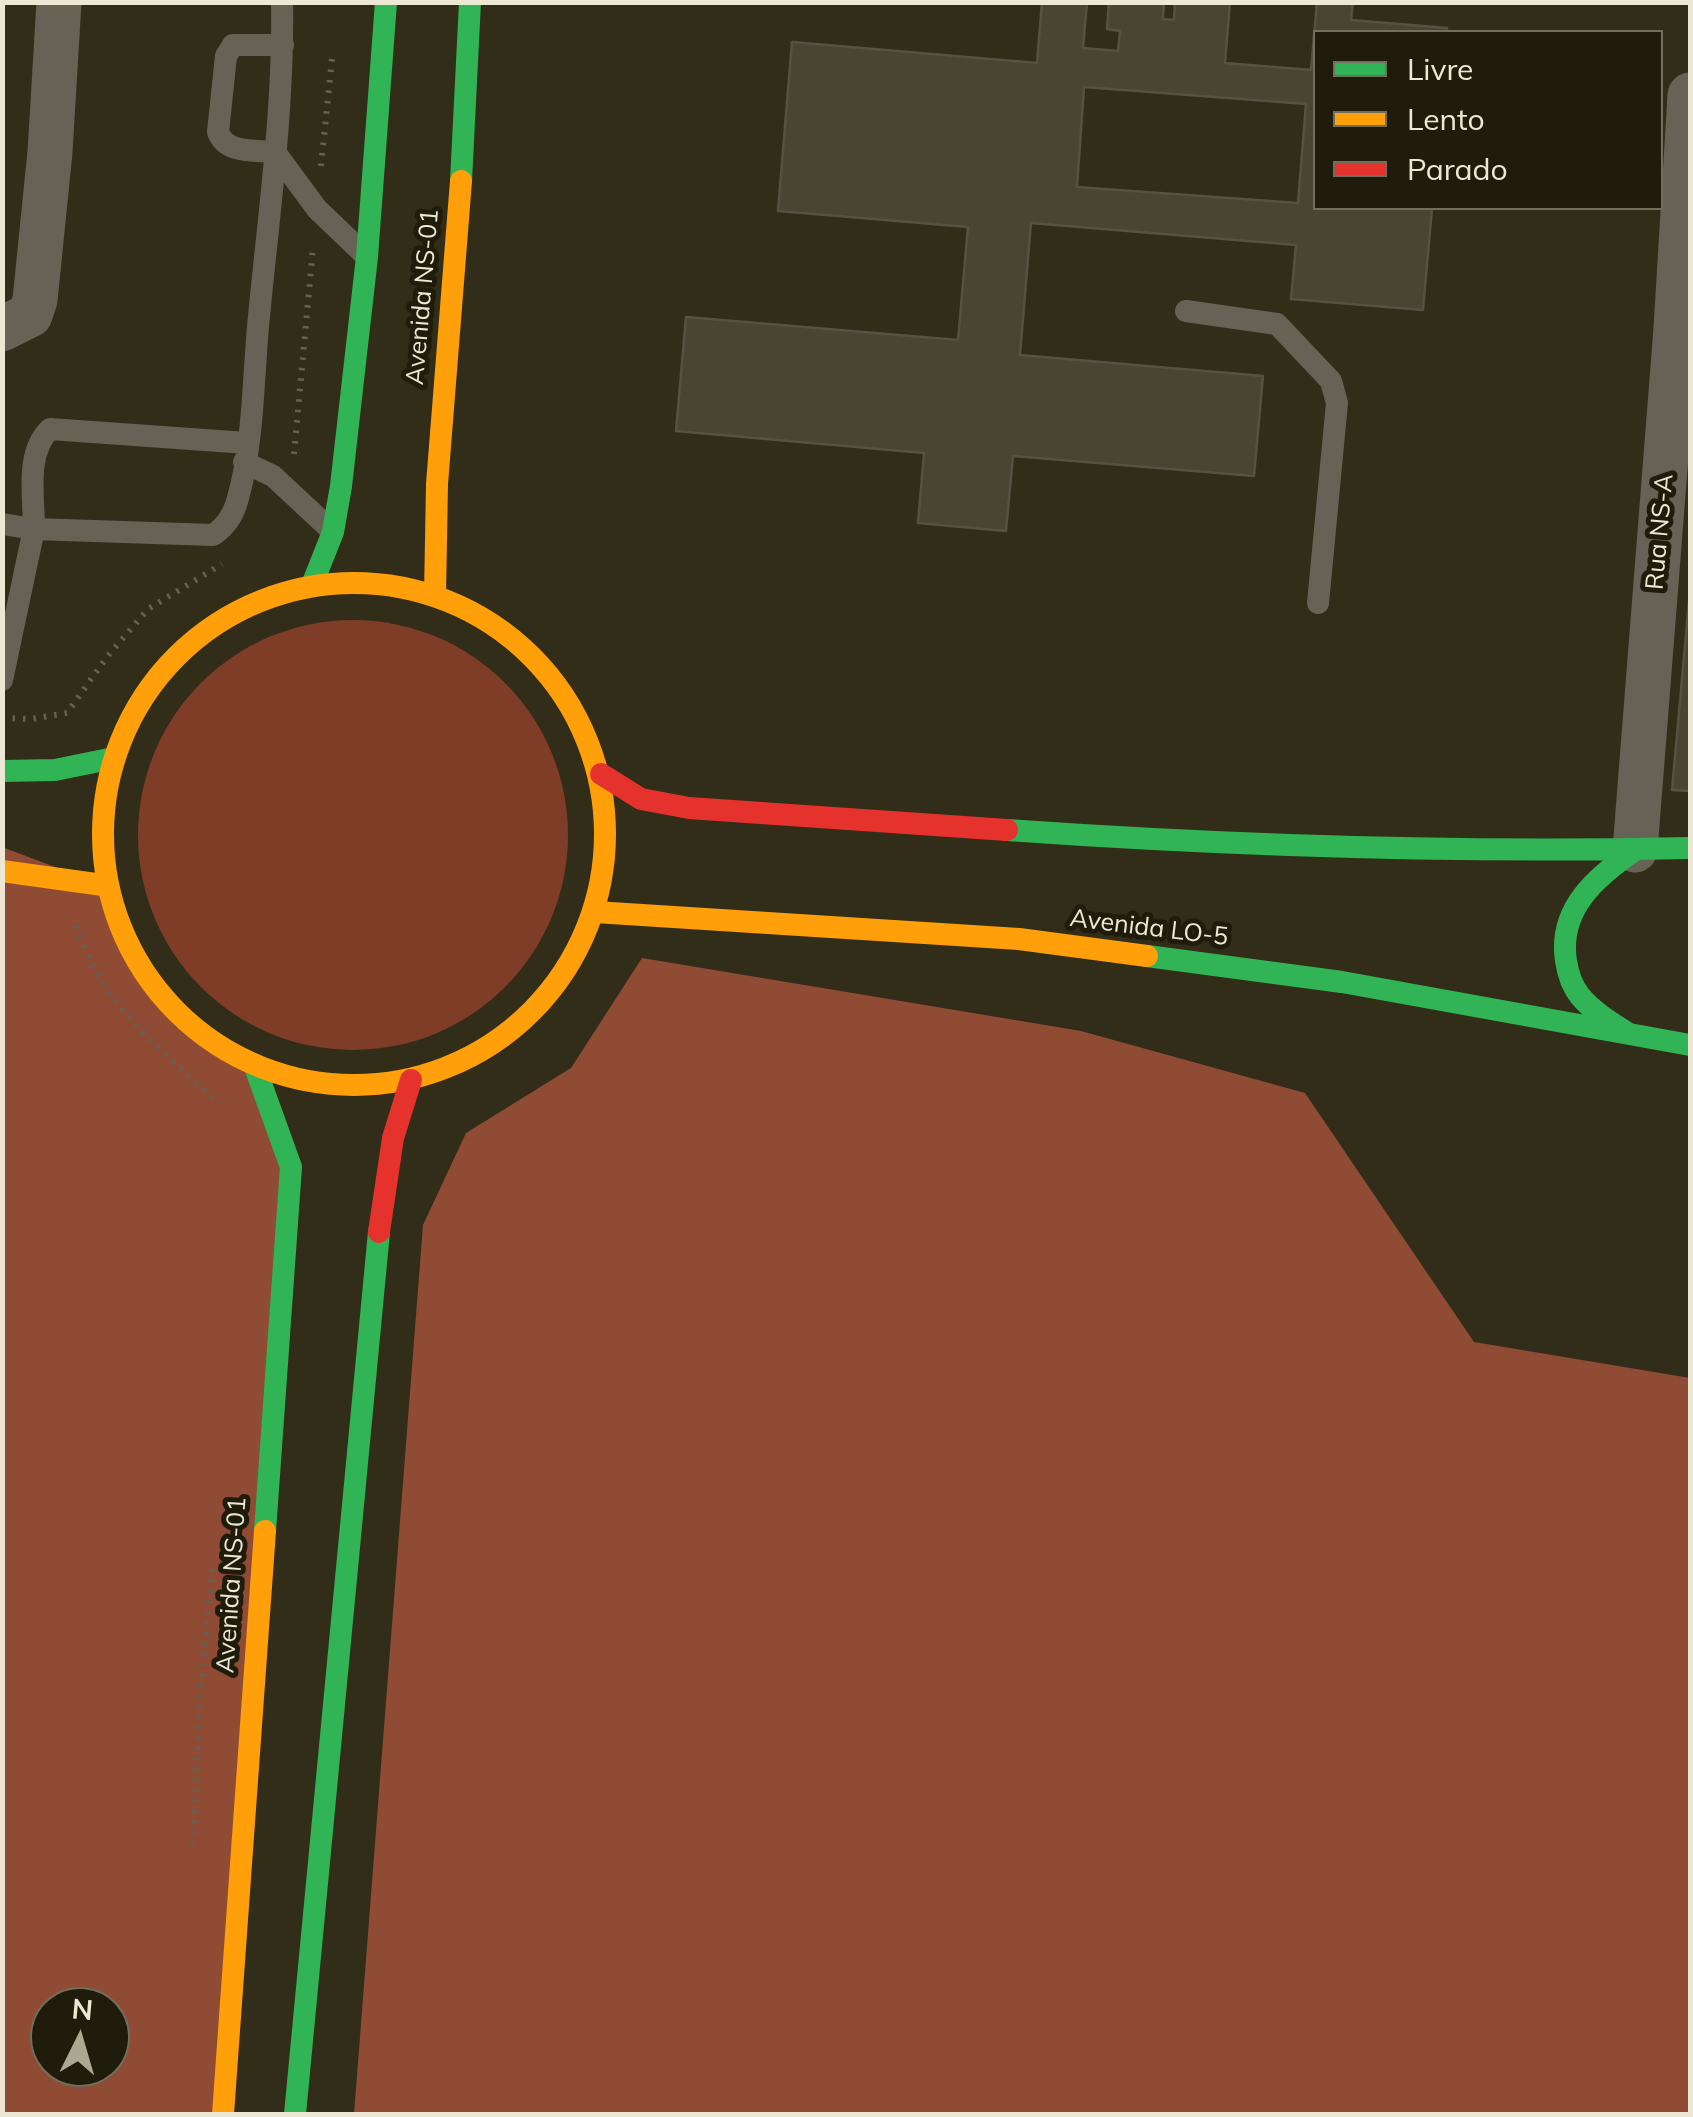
<!DOCTYPE html>
<html>
<head>
<meta charset="utf-8">
<style>
	body { margin:0 }
	#map { position:relative; width:1693px; height:2117px; overflow:hidden; background:#322d18; font-family:Mulish,sans-serif }
	canvas { display:block }
	.frame { position:absolute; inset:0; border:5px solid #ece8d3; pointer-events:none }
	.legend { position:absolute; left:1313px; top:30px; width:350px; height:180px; box-sizing:border-box; background:#201c0c; border:2px solid #726e5c; margin:0; padding:12px 18px; list-style:none; font-size:30px; color:#ece8d3 }
	.legend li { display:flex; align-items:center; gap:20px; height:50px }
	.legend b { width:50px; border:2px solid #726e5c }
	.north { position:absolute; left:30px; top:1987px; width:100px; height:100px; box-sizing:border-box; background:#201c0c; border:2px solid #726e5c; border-radius:50%; rotate:5deg; font-size:28px; font-weight:700; line-height:40px; text-align:center; color:#ece8d3 }
	.north::after { content:''; display:block; margin:auto; width:35px; height:45px; background:#aba792; clip-path:polygon(50% 0,100% 100%,50% 72%,0 100%) }
</style>
</head>
<body>
<div id="map">
<canvas width="1693" height="2117"></canvas>
<div class="frame"></div>
<ul class="legend">
<li><b style="height:12px;background:#30b455"></b>Livre</li>
<li><b style="height:12px;background:#ff9f0a"></b>Lento</li>
<li><b style="height:12px;background:#e5322d"></b>Parado</li>
</ul>
<div class="north">N</div>
</div>
<script>
const c = document.querySelector('canvas').getContext('2d');
c.lineJoin = 'round';
function fillPath(path, color) { c.fillStyle = color; c.fill(path, 'evenodd'); }
function trace(path, color, width, dash) { c.strokeStyle = color; c.lineWidth = width; c.lineCap = dash ? 'butt' : 'round'; c.setLineDash(dash || []); c.stroke(path); }
function drawText(font, color, halo, rows, align = 'center') {
  c.font = font + ' Mulish,sans-serif'; c.lineWidth = 10; c.setLineDash([]); c.textBaseline = 'middle'; c.strokeStyle = halo; c.fillStyle = color; for (const [text, x, y, turn = 0] of rows) {
    c.save(); c.translate(x, y); c.rotate((+turn || 0) * Math.PI / 180); c.textAlign = isNaN(turn) ? turn : align; if (halo) c.strokeText(text, 0, 0); c.fillText(text, 0, 0); c.restore();
  }
}
fillPath(new Path2D(`
	M138 835a215 215 0 1 1 430 0a215 215 0 1 1-430 0Z`), '#7f3d28');
fillPath(new Path2D(`
	M2,847L103,885L155,992L255,1067L291,1167L223,2114H3ZM50,2007H110V2067H50Z
	M642,958L1081,1031L1305,1093L1474,1342L1690,1378V2114H354L423,1225L466,1133L571,1068Z`), '#904b35');
const building = new Path2D(`
	M1042,2H1087L1083,48L1118,51L1120,31L1107,29L1109,2H1164L1163,19L1174,20L1175,2H1230L1225,63L1311,70L1317,2H1353L1351,20L1447,28V32H1316V208H1432L1423,310L1291,299L1296,245L1031,223L1020,355L1263,376L1254,476L1013,456L1006,531L918,523L924,453L676,431L686,317L958,340L968,227L778,211L792,42L1037,63ZM1084,87L1306,104L1298,203L1077,187Z
	M1690,590V791L1672,790Z`);
fillPath(building, '#4a4433');
trace(building, '#585142', 2.5);
trace(new Path2D(`
	M321,166L332,59
	M294,454L313,248
	M2,718L31,719L67,713L107,657L148,609L222,564
	M76,926C106,1010 157,1046 220,1104
	M193,1844L200,1698L212,1568`), '#646154', 6, [2.5, 8]);
trace(new Path2D(`
	M283,45H233L226,56L218,132C226,154 254,150 275,152L317,209L364,254
	M1186,311L1277,324L1331,381L1337,403L1318,603
	M244,462L273,476L331,530
	M2,524L34,529C34,497 25,453 50,429L247,443
	M2,680L34,529L213,535C227,526 234,514 238,498C254,441 253,375 259,316C269,212 284,107 282,2`), '#666356', 22);
trace(new Path2D(`
	M2,329L30,315L35,300L50,152L59,2
	M1635,850L1676,329L1690,95`), '#666356', 45);
trace(new Path2D(`
	M461,181L470,2
	M312,585L333,532L341,486L367,257L386,2
	M2,771L55,770L109,759
	M1007,830C1235,846 1462,853 1690,848
	M1147,956L1342,982L1690,1045
	M1629,1034C1612,1023 1593,1012 1580,996C1572,986 1568,974 1566,961C1558,909 1596,877 1635,850
	M255,1067L291,1167L265,1531
	M295,2114L379,1232`), '#30b455', 22);
trace(new Path2D(`
	M103 834a251 251 0 1 1 502 0a251 251 0 1 1-502 0Z
	M435,596L437,484L461,181
	M2,871L103,885
	M595,912L1019,939L1147,956
	M223,2114L265,1531`), '#ff9f0a', 22);
trace(new Path2D(`
	M601,774L641,799L689,808L1007,830
	M379,1232L393,1138L411,1080`), '#e5322d', 22);
drawText('25px', '#ece8d3', '#201c0c', [
	["Avenida NS-01",423,297,-85],
	["Rua NS-A",1660,532,-85],
	["Avenida LO-5",1149,928,7],
	["Avenida NS-01",232,1585,-86]
]);
</script>
</body>
</html>
